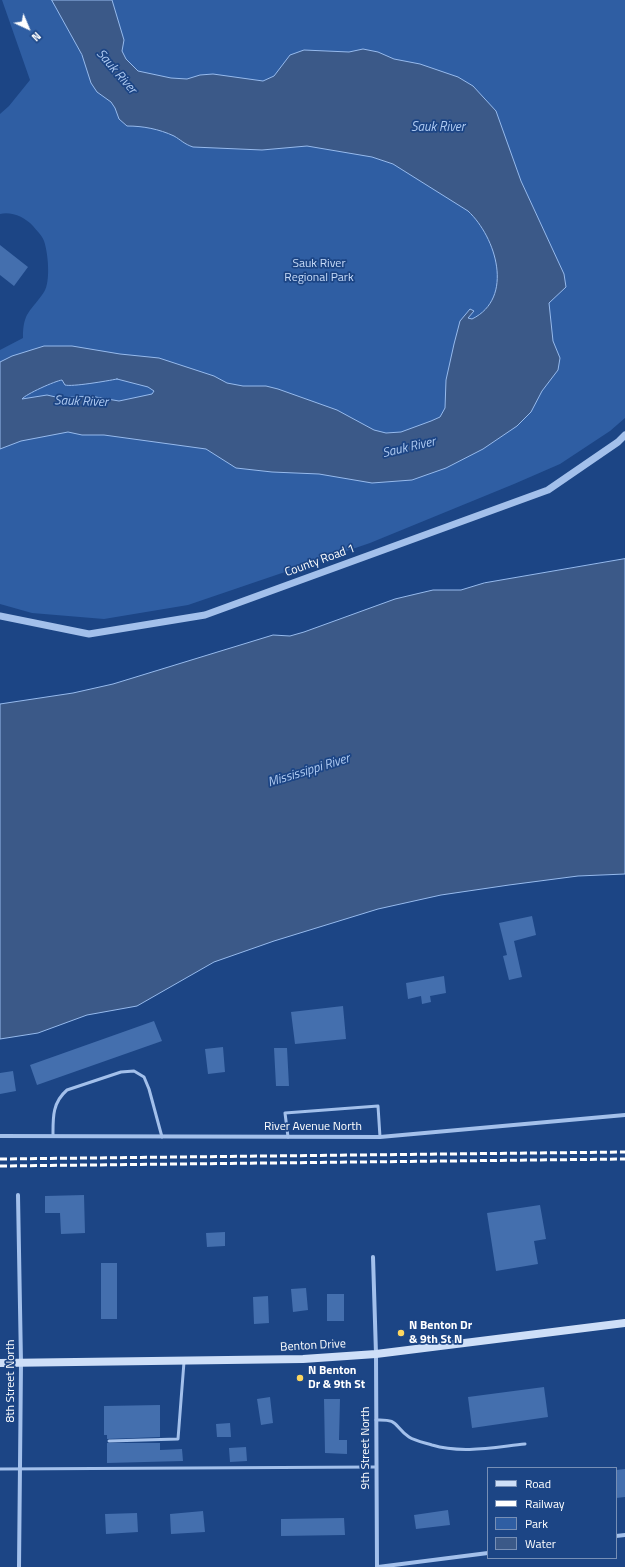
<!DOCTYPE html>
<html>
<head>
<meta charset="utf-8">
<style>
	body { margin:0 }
	#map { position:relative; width:625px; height:1567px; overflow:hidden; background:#1c4585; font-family:"Titillium Web",sans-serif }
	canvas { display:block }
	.legend { position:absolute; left:487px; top:1467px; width:130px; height:92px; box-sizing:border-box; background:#1c4585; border:1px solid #778fb6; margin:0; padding:5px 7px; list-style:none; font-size:12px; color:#fff }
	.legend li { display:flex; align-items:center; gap:8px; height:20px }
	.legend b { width:20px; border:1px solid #778fb6 }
	.north { position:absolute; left:8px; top:8px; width:40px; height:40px; -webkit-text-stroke:3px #1c4585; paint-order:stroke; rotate:136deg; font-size:11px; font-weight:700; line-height:16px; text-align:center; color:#fff }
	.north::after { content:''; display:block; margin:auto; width:14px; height:18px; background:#fff; clip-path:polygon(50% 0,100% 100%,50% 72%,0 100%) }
</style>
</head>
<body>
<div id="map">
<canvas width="625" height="1567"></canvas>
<ul class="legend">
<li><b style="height:5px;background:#cedff8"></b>Road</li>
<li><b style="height:5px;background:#fff"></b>Railway</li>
<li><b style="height:11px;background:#2f5ea3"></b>Park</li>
<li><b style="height:11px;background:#3b5988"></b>Water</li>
</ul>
<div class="north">N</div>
</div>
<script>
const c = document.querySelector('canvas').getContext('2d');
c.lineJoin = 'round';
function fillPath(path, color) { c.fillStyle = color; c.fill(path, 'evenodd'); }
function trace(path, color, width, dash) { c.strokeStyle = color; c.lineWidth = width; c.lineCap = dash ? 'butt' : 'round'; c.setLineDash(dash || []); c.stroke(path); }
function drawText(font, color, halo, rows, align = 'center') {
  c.font = font + ' "Titillium Web",sans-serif'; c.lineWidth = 3.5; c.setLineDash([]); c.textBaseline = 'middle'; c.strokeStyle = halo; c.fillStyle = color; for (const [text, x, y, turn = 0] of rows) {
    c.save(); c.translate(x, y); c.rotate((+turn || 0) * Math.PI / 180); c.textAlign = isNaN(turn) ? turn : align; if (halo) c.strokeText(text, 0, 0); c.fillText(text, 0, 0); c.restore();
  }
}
fillPath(new Path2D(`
	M2,0H625V418L610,431L560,464L514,484L370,543L188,605L104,619L32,613L0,604V350L23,338C23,311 31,312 44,292C51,282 48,252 44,241C42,235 36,230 33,226C25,217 11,211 0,214V114L9,106L30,80Z`), '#2f5ea3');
const water = new Path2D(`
	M52,0H112L124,40L122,51L126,59L138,71L171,78L187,79L200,75L213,74L263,81L274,76L290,55L304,50L349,52L363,49L378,52L394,59L420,64L458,77L473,86L496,111L521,181L564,274L566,287L549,303L553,341L560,358L558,370L542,391L531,412L517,426L483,449L446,468L412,480L372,483L319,474L272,472L236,468L206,449L104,435H82L68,432L21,441L0,449V362L12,356L44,346H72L120,354L159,358L214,376L227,383L243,386H266L278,389L337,410L374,430L386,433L401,432L431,421L440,417L445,408L446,380L454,344L460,321L470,309L474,311L468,318L472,319C515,298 496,237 468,211L393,164L372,157L307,146L262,150L193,147C184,144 181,140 174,136C159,129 143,126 127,126L119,119L115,108L111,102L97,92L91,83L82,55ZM117,379L148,387L154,391L152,394L119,401L90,396L60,398L47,395L22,399C26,394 55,381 62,380L65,385C72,387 107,381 117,379Z
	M625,559V874L578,876L509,885L441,895L378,909L274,941L214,962L137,1006L87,1015L38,1033L0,1039V704L73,693L113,684L273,635L290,636L304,632L395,599L416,594L433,590H461L484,583Z`);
fillPath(water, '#3b5988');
trace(water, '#96baed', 1);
fillPath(new Path2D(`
	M0,245L28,267L14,286L0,275Z
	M532,916L536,935L514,941L522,977L509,980L503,956L507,955L499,923Z
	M444,976L446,993L430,996L431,1002L422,1004L421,996L408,999L406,983Z
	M343,1006L346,1039L295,1044L291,1012Z
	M154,1021L162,1041L37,1085L30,1065Z
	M223,1047L225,1072L208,1074L205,1049Z
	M274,1048H287L289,1086H276Z
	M13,1071L16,1091L0,1094V1073Z
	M84,1195L85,1233L61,1234L60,1213H45V1196Z
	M540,1205L546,1239L534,1241L538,1264L496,1271L487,1213Z
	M225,1232V1246L207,1247L206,1233Z
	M101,1263H117V1319H101Z
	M306,1288L308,1310L293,1312L291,1289Z
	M327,1294H344V1321H327Z
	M268,1296L269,1323L254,1324L253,1297Z
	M544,1387L548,1417L472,1428L468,1397Z
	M270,1397L273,1423L261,1425L257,1399Z
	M324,1399H340L339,1440H347V1454L325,1453Z
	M160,1405V1437L107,1439V1435H104V1406Z
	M230,1423L231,1437H217L216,1424Z
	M107,1443H160V1450L182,1449L183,1461L107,1463Z
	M246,1447L247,1461L230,1462L229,1448Z
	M625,1469V1497L616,1498V1470Z
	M448,1510L450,1525L416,1529L414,1515Z
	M203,1511L205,1532L171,1534L170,1514Z
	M137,1513L138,1532L106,1534L105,1514Z
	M344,1518L345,1535L281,1536V1519Z`), '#446fae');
trace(new Path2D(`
	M53,1136C53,1118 52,1103 67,1090L121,1072L134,1071L144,1077L149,1089L162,1137
	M288,1137L285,1113L378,1106L380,1137
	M376,1420C400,1419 393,1426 409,1437C415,1441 426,1443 432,1445C462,1454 495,1447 525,1444
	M109,1441L178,1439L184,1362
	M0,1469L375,1467`), '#a3c0eb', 3);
trace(new Path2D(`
	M0,1136L380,1137L625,1115
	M18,1195L21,1363L19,1567
	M373,1257L376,1354L377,1567
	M616,1536L625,1535
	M378,1567L488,1553`), '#a3c0eb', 4);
trace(new Path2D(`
	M0,616L89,634L205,615L548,490L618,442L625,435`), '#a3c0eb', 7);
trace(new Path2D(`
	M0,1363L303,1359L376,1354L625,1323`), '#cedff8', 8);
trace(new Path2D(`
	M0,1159L625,1152
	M0,1166L625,1159`), '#fff', 3, [7, 3]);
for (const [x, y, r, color] of [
	[401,1333,4,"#fcd660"],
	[300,1378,4,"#fcd660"]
]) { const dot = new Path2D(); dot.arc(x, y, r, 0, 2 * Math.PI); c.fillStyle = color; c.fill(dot); trace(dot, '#1c4585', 1.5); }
drawText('12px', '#c7dbf8', '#1c4585', [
	["Sauk River",319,264],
	["Regional Park",319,278]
]);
drawText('12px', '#fff', '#1c4585', [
	["County Road 1",320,561,-20],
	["River Avenue North",313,1127],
	["Benton Drive",313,1346,-3],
	["8th Street North",11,1381,-90],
	["9th Street North",366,1448,-90]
]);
drawText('bold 12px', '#fff', '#1c4585', [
	["N Benton Dr",409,1326],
	["& 9th St N",409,1340],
	["N Benton",308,1371],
	["Dr & 9th St",308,1385]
], 'left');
drawText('italic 13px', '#aecaf2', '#1c4585', [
	["Sauk River",116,72,49],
	["Sauk River",438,128],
	["Sauk River",81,402,2],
	["Sauk River",409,448,-13],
	["Mississippi River",309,771,-17]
]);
</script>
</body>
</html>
